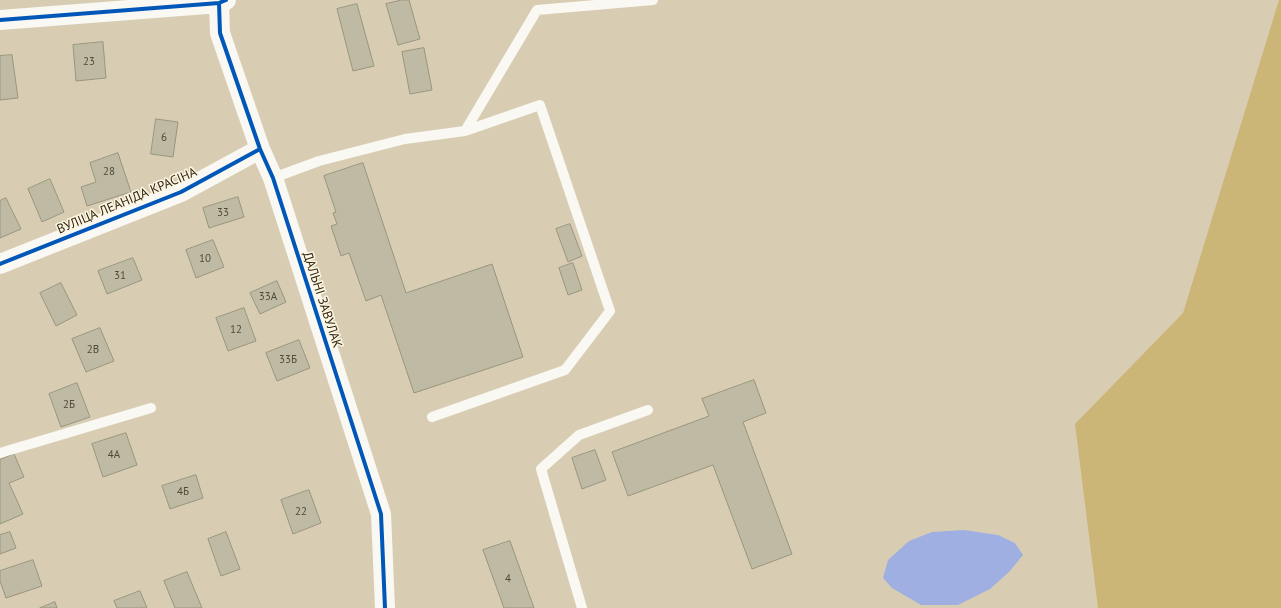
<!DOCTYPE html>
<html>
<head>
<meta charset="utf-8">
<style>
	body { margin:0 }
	canvas { display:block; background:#d8cdb2 }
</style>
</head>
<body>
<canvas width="1281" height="608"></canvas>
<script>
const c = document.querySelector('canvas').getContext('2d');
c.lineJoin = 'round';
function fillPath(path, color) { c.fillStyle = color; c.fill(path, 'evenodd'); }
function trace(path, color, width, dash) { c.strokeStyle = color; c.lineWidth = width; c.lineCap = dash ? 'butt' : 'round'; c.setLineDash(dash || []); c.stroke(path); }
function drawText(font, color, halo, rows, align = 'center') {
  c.font = font + ' "PT Sans",sans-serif'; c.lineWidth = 3; c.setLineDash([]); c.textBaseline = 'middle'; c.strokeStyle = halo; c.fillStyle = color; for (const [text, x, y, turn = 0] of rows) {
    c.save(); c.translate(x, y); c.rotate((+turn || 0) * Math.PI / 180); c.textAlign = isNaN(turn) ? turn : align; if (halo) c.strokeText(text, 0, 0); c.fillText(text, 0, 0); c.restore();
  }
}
fillPath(new Path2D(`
	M1279,0H1281V608H1098L1075,424L1183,313Z`), '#cbb577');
fillPath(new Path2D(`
	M964,530L998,535L1015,543L1023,555L1009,572L990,589L958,605H921L892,588L883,578L888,560L909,541L932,532Z`), '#a0afe1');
const building = new Path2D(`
	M402,0H409L420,39L398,45L386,4Z
	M357,4L374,66L353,71L337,9Z
	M103,42L106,78L76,81L73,45Z
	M424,48L432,90L410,94L402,52Z
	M12,55L18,98L0,100V56Z
	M156,119L178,122L173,157L151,154Z
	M118,153L131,192L87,206L81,187L96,182L90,163Z
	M363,163L406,293L492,264L523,357L414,393L381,295L366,301L349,253L341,256L331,226L337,224L333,213L336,212L324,176Z
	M50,179L64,212L42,222L28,189Z
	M238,197L244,217L209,228L203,208Z
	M6,198L21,229L0,238V201Z
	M570,224L582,256L568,262L556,229Z
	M213,240L224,267L196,278L186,250Z
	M133,258L142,280L107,294L98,271Z
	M573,263L582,290L568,295L559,268Z
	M277,281L286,302L260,314L250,293Z
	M61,283L77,315L56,326L40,293Z
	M244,308L256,341L228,351L216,318Z
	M100,328L114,361L86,372L72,339Z
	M299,340L310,368L277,381L266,353Z
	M754,380L766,413L743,422L792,554L752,569L713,465L628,496L612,452L709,416L702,399Z
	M77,383L90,417L61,427L49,394Z
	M126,433L137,465L103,477L92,444Z
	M595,450L606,480L582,489L572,458Z
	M14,454L24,477L9,483L23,514L0,524V460Z
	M196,475L203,498L170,509L162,486Z
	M309,490L321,523L293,534L281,500Z
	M10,532L16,548L0,554V535Z
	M226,532L240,569L221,576L208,539Z
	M510,541L534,608H504L483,550Z
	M33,560L42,586L6,598L0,581V571Z
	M187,572L202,608H175L164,581Z
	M140,591L147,608H117L114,601Z
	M55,602L57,608H40Z`);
fillPath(building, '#bebaa4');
trace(building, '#9a957f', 1);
trace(new Path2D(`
	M273,178L319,161L405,139L465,131L537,10L653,0
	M432,417L565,370L610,311L540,105L465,131
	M0,453L151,408
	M582,608L541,469L579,435L648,410`), '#f9f8f3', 10);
trace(new Path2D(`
	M219,3L220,33L260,149L273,178L381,514L385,608
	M0,20L219,3L226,0
	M0,264L181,192L260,149`), '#f9f8f3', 20);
trace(new Path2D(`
	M219,3L220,33L260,149L273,178L381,514L385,608
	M0,20L219,3L226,0
	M0,264L181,192L260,149`), '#0057b8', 4);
drawText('11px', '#514a36', null, [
	["23",89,62],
	["6",164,138],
	["28",109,172],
	["33",223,213],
	["10",205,259],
	["31",120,276],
	["33А",268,297],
	["12",236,330],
	["2В",93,350],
	["33Б",288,360],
	["2Б",69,405],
	["4А",114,455],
	["4Б",183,492],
	["22",301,512],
	["4",508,579]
]);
drawText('13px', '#2d2511', '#fef6e2', [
	["ВУЛІЦА ЛЕАНІДА КРАСІНА",127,201,-23],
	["ДАЛЬНІ ЗАВУЛАК",322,300,72]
]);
</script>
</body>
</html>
